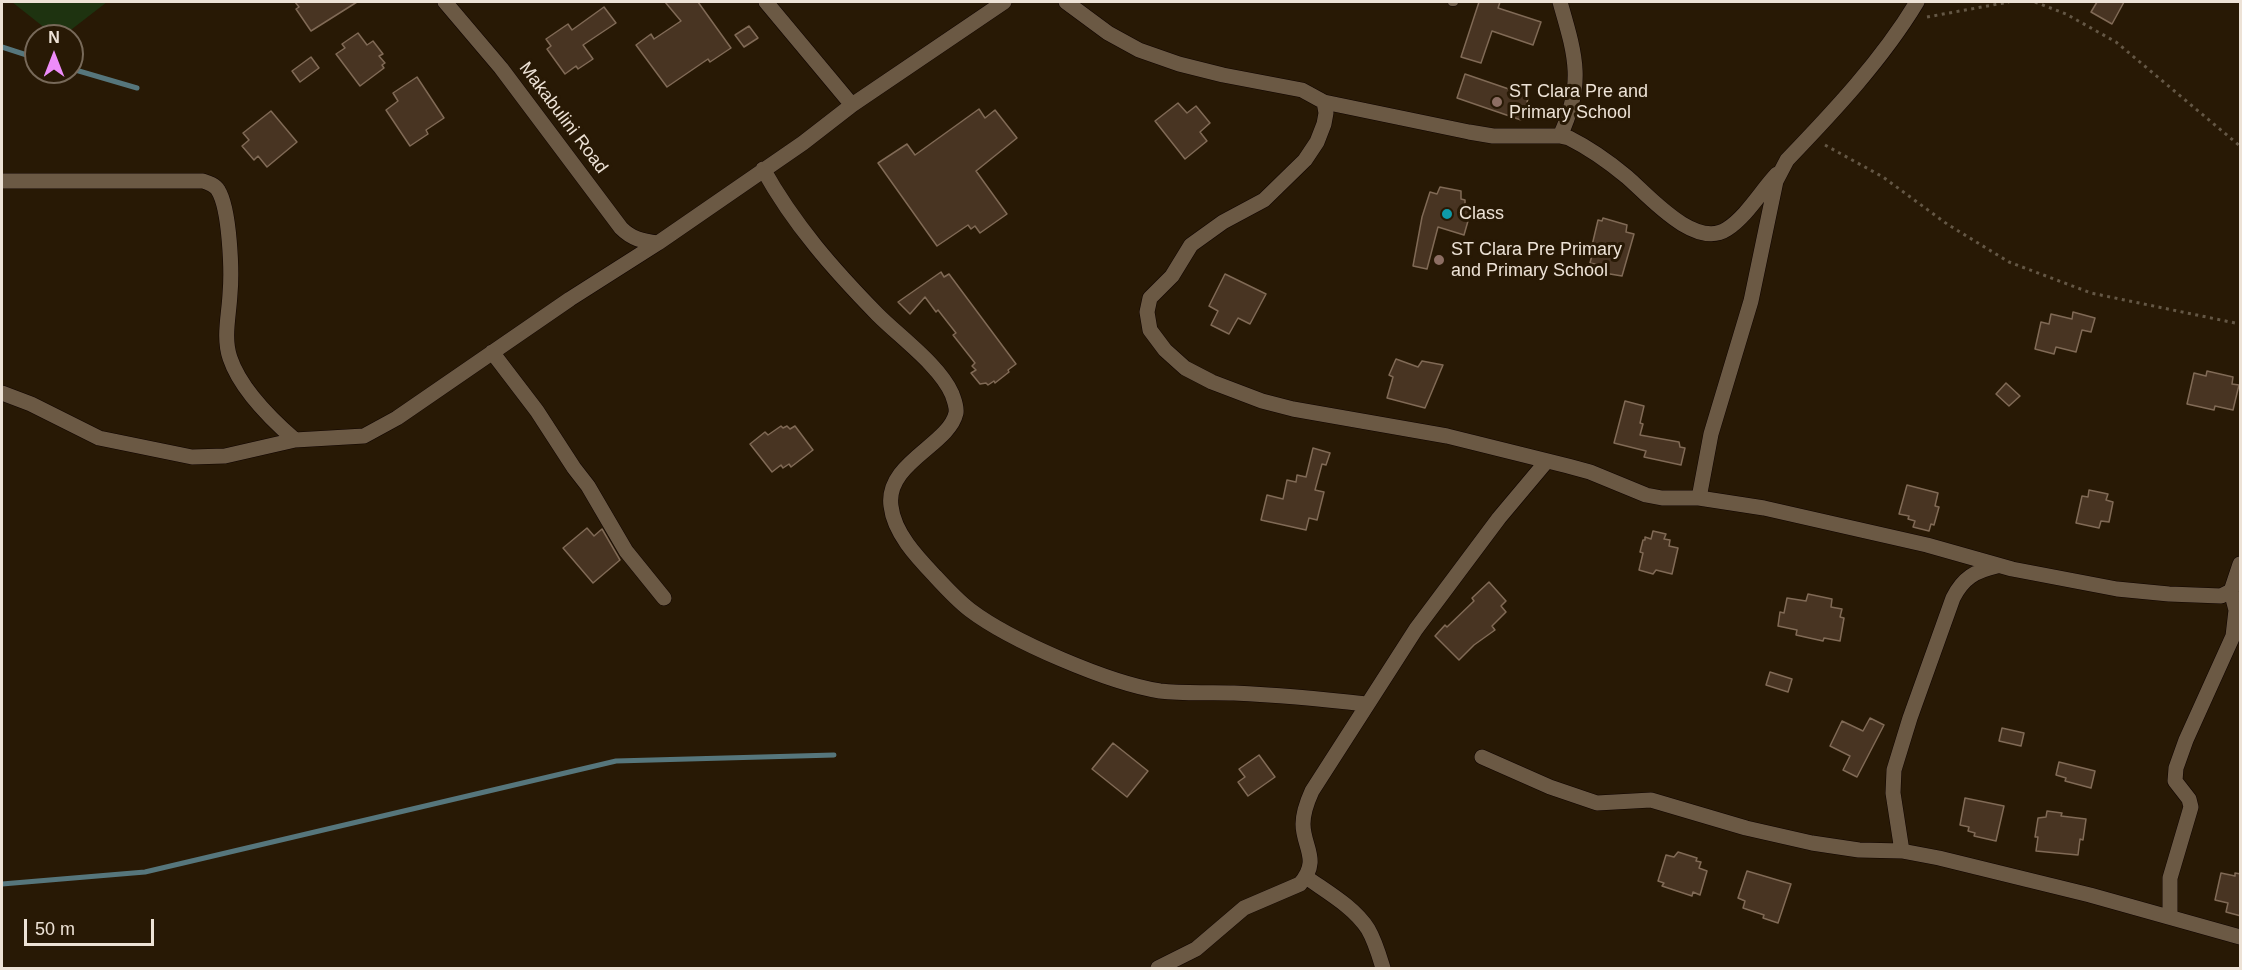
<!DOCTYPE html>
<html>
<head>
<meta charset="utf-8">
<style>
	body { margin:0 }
	#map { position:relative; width:2242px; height:970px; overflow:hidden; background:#281905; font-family:Helvetica,sans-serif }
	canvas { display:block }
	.frame { position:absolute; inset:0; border:3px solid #ede2d6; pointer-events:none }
	.north { position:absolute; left:24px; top:24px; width:60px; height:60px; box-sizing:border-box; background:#281905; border:2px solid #776959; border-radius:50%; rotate:0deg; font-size:16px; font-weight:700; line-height:24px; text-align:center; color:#ede2d6 }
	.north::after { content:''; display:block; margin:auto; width:21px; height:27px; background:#ee8cf9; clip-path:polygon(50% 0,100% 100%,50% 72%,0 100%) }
	.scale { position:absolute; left:24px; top:919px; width:130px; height:27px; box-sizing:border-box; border:3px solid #ede2d6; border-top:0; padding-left:8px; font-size:18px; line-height:21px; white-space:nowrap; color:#ede2d6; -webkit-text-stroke:4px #281905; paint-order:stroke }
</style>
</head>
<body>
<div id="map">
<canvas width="2242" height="970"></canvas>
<div class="frame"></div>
<div class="north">N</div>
<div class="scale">50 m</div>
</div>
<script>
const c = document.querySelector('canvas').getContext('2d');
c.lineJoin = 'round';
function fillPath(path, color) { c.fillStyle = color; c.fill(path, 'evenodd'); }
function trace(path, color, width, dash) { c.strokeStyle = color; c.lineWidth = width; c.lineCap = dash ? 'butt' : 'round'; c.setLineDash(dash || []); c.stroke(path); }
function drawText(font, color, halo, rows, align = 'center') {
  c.font = font + ' Helvetica,sans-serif'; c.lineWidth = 6; c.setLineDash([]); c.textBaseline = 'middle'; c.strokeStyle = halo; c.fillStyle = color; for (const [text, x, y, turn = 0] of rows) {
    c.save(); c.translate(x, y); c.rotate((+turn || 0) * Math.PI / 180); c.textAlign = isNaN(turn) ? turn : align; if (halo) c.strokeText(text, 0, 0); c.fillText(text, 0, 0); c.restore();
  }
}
fillPath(new Path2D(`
	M12,2H107L63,36H55Z`), '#1e3310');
trace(new Path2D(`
	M2,47L36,58
	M72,69L137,88
	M2,884L145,872L616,761L834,755`), '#56767c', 5);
const building = new Path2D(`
	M295,2H357L311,31L296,9L299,7Z
	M665,2H698L731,48L710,62L708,59L667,87L636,45L651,34L654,39L681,21Z
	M1479,2H1500L1498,8L1541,22L1533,45L1492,31L1481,63L1461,57Z
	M2097,2H2124L2112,24L2091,12Z
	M604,7L616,23L583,45L593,59L578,69L576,66L565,74L547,49L551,46L546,39L568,24L572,30Z
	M749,26L758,38L744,47L735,35Z
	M358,33L367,45L373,41L383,54L379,56L385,63L382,65L384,68L360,86L336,54L345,48L342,44Z
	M311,57L319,68L300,82L292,71Z
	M1465,74L1529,96L1521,120L1457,98Z
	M417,77L444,118L426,130L428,134L410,146L386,110L398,101L393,93Z
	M1178,103L1187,113L1196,106L1210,123L1200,132L1207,141L1185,159L1155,121Z
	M979,109L985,118L995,110L1017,138L976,171L1007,214L980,233L975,226L971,229L968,225L937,246L878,163L907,144L915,155Z
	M271,111L297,142L267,167L258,156L254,160L242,146L249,140L243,133Z
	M1440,187L1461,191V199L1465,200V204L1472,207L1464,235L1438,227L1427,269L1413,266L1422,217L1430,192L1437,194Z
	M1603,218L1627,225L1626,232L1634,234L1622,276L1598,272L1600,265L1590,263L1592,255L1590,254L1598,220L1602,221Z
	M941,272L944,277L949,274L1016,364L1008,370L1009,372L995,383L994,381L988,385L986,383L980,384L971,373L976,370L972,366L975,363L953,335L956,333L938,310L936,312L925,297L910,314L898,302Z
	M1225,274L1266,294L1250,324L1238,318L1229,334L1211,325L1218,311L1209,306Z
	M2073,312L2095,318L2091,332L2082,330L2076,352L2056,347L2054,354L2035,349L2041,322L2049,324L2051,314L2072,319Z
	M1396,359L1418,367L1422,361L1443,365L1425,408L1387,398L1393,377L1389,375Z
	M2207,371L2233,377L2232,384L2239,385L2233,410L2215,406L2214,410L2187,404L2194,373L2206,376Z
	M2006,383L2020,396L2009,406L1996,394Z
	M1625,401L1644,406L1640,423L1643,424L1640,435L1679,442L1680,447L1685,448L1681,465L1644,457L1646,451L1614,443Z
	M781,426L783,428L787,426L790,429L795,426L813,450L791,467L789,464L783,468L781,465L772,472L750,444L765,432L768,435Z
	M1313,448L1330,453L1326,465L1322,464L1315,490L1324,492L1317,520L1309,518L1306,530L1261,520L1267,495L1283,499L1287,480L1296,482L1297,475L1306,477Z
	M1907,485L1938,493L1935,506L1939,507L1934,525L1931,524L1929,531L1913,527L1915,521L1908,519L1909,516L1899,514Z
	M2089,490L2108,494L2106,500L2113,502L2109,522L2101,521L2099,528L2076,523L2082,496L2088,497Z
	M587,528L594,536L602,529L620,560L593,583L563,548Z
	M1653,531L1666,534L1664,539L1670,540L1669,546L1678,548L1672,574L1656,570L1653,574L1639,570L1643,553L1640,552L1643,540H1645V537L1651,539Z
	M1489,582L1506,601L1501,606L1506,612L1492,626L1495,630L1474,645L1459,660L1435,636L1445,625L1447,627L1474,601L1472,598Z
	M1808,594L1832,599L1831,607L1842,609L1840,617L1844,618L1840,641L1824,638L1823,641L1796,635L1797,630L1778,626L1780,612L1784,613L1787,598L1806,601Z
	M1770,672L1792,679L1788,692L1766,685Z
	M1870,718L1884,725L1857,777L1843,770L1850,756L1830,746L1842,721L1863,731Z
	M2002,728L2024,733L2021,746L1999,741Z
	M1113,743L1148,771L1127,797L1092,769Z
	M1259,755L1275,777L1248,796L1238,782L1245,777L1239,769Z
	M2059,762L2095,771L2091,788L2065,781L2066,778L2056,775Z
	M1965,798L2004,806L1996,841L1974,836L1975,833L1968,831L1969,827L1960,825Z
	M2047,811L2062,813L2061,816L2086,819L2083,840L2080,839L2078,855L2036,851L2038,837H2035L2038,818L2046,817Z
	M1678,852L1697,858L1696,861L1701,862L1699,868L1707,871L1700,895L1693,892L1692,896L1662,886L1664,883L1658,881L1666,855L1674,857Z
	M1747,871L1791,884L1778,923L1763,918L1764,915L1743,908L1745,901L1738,898Z
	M2221,873L2235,876V873L2241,874V916L2226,912L2228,903L2215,900Z`);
fillPath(building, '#483422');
trace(building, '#806a56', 1.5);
const lane = new Path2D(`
	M1452,2H1454`);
const street = new Path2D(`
	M445,2L501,68L621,228C632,239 642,241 658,243
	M766,2L852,105
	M1066,2L1108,33L1139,50L1179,64L1223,75L1302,90L1324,102L1326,113L1324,124L1317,142L1305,160L1264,200L1223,222L1191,245L1172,276L1150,298L1147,312L1150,330L1165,350L1185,368L1212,382L1262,401L1293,409L1447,436L1568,466L1590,472L1646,495L1662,498H1699L1764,508L1927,545L2012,569L2117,589L2169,594L2221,596L2231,591L2240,564
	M1560,2C1575,54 1585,83 1560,136
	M1324,102L1469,132L1493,136H1560L1569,138C1589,148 1609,162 1627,177C1648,195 1695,250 1727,229C1747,216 1761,191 1777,174
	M763,169C794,225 834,270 878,315C900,337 940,366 952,394C954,400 957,406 956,413C949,445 885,463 891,506C894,533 917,557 935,576C946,588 957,600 970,610C1011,641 1109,683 1160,691C1185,694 1209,692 1234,693C1278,695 1322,699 1366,704
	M2,181H203C209,183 215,185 218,190C230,209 232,272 230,294C229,315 223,338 230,358C240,388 272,420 295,440
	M492,352L537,411L574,468L588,486L626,551L664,598
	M2,393L31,404L99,438L192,457L225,456L295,440L364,436L397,418L570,299L658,243L803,143L852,105L1004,2
	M1699,498L1711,434L1751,301L1776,181L1787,160C1834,111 1882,60 1917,2
	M1482,757L1550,787L1597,803L1651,800L1746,828L1812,843L1859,850L1902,851L1939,858L2090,895L2240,937
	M1902,851L1893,793L1894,770L1910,718L1953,598C1963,578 1975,571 1997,566
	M1306,877C1327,892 1354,907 1368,929C1375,941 1379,955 1383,968
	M2170,916V878L2191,807L2189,799L2175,781L2176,768L2186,740L2233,636L2236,610L2231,591
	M1158,968L1196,949L1244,908L1300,884C1321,860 1303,847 1303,824C1303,812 1307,802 1312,791L1416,629L1499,518L1546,462`);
trace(lane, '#100400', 9);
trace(street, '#100400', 16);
trace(new Path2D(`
	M2035,2L2066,14L2116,42L2240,146
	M1927,17L2009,2
	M1825,145L1883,177L1947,224L2009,262L2091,293L2240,324`), '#645745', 3, [3, 4.5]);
trace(lane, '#6b5944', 8);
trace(street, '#6b5944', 15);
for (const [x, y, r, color] of [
	[1497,102,6,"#8d6e63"],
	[1447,214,6,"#0f9aa8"],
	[1439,260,6,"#8d6e63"]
]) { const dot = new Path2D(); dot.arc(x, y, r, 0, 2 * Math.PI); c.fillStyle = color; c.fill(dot); trace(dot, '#281905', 2); }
drawText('18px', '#ede2d6', '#281905', [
	["ST Clara Pre and",1509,92],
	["Primary School",1509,113],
	["Class",1459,214],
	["ST Clara Pre Primary",1451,250],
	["and Primary School",1451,271]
], 'left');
drawText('18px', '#ede2d6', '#281905', [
	["Makabulini Road",563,118,53]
]);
</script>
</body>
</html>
